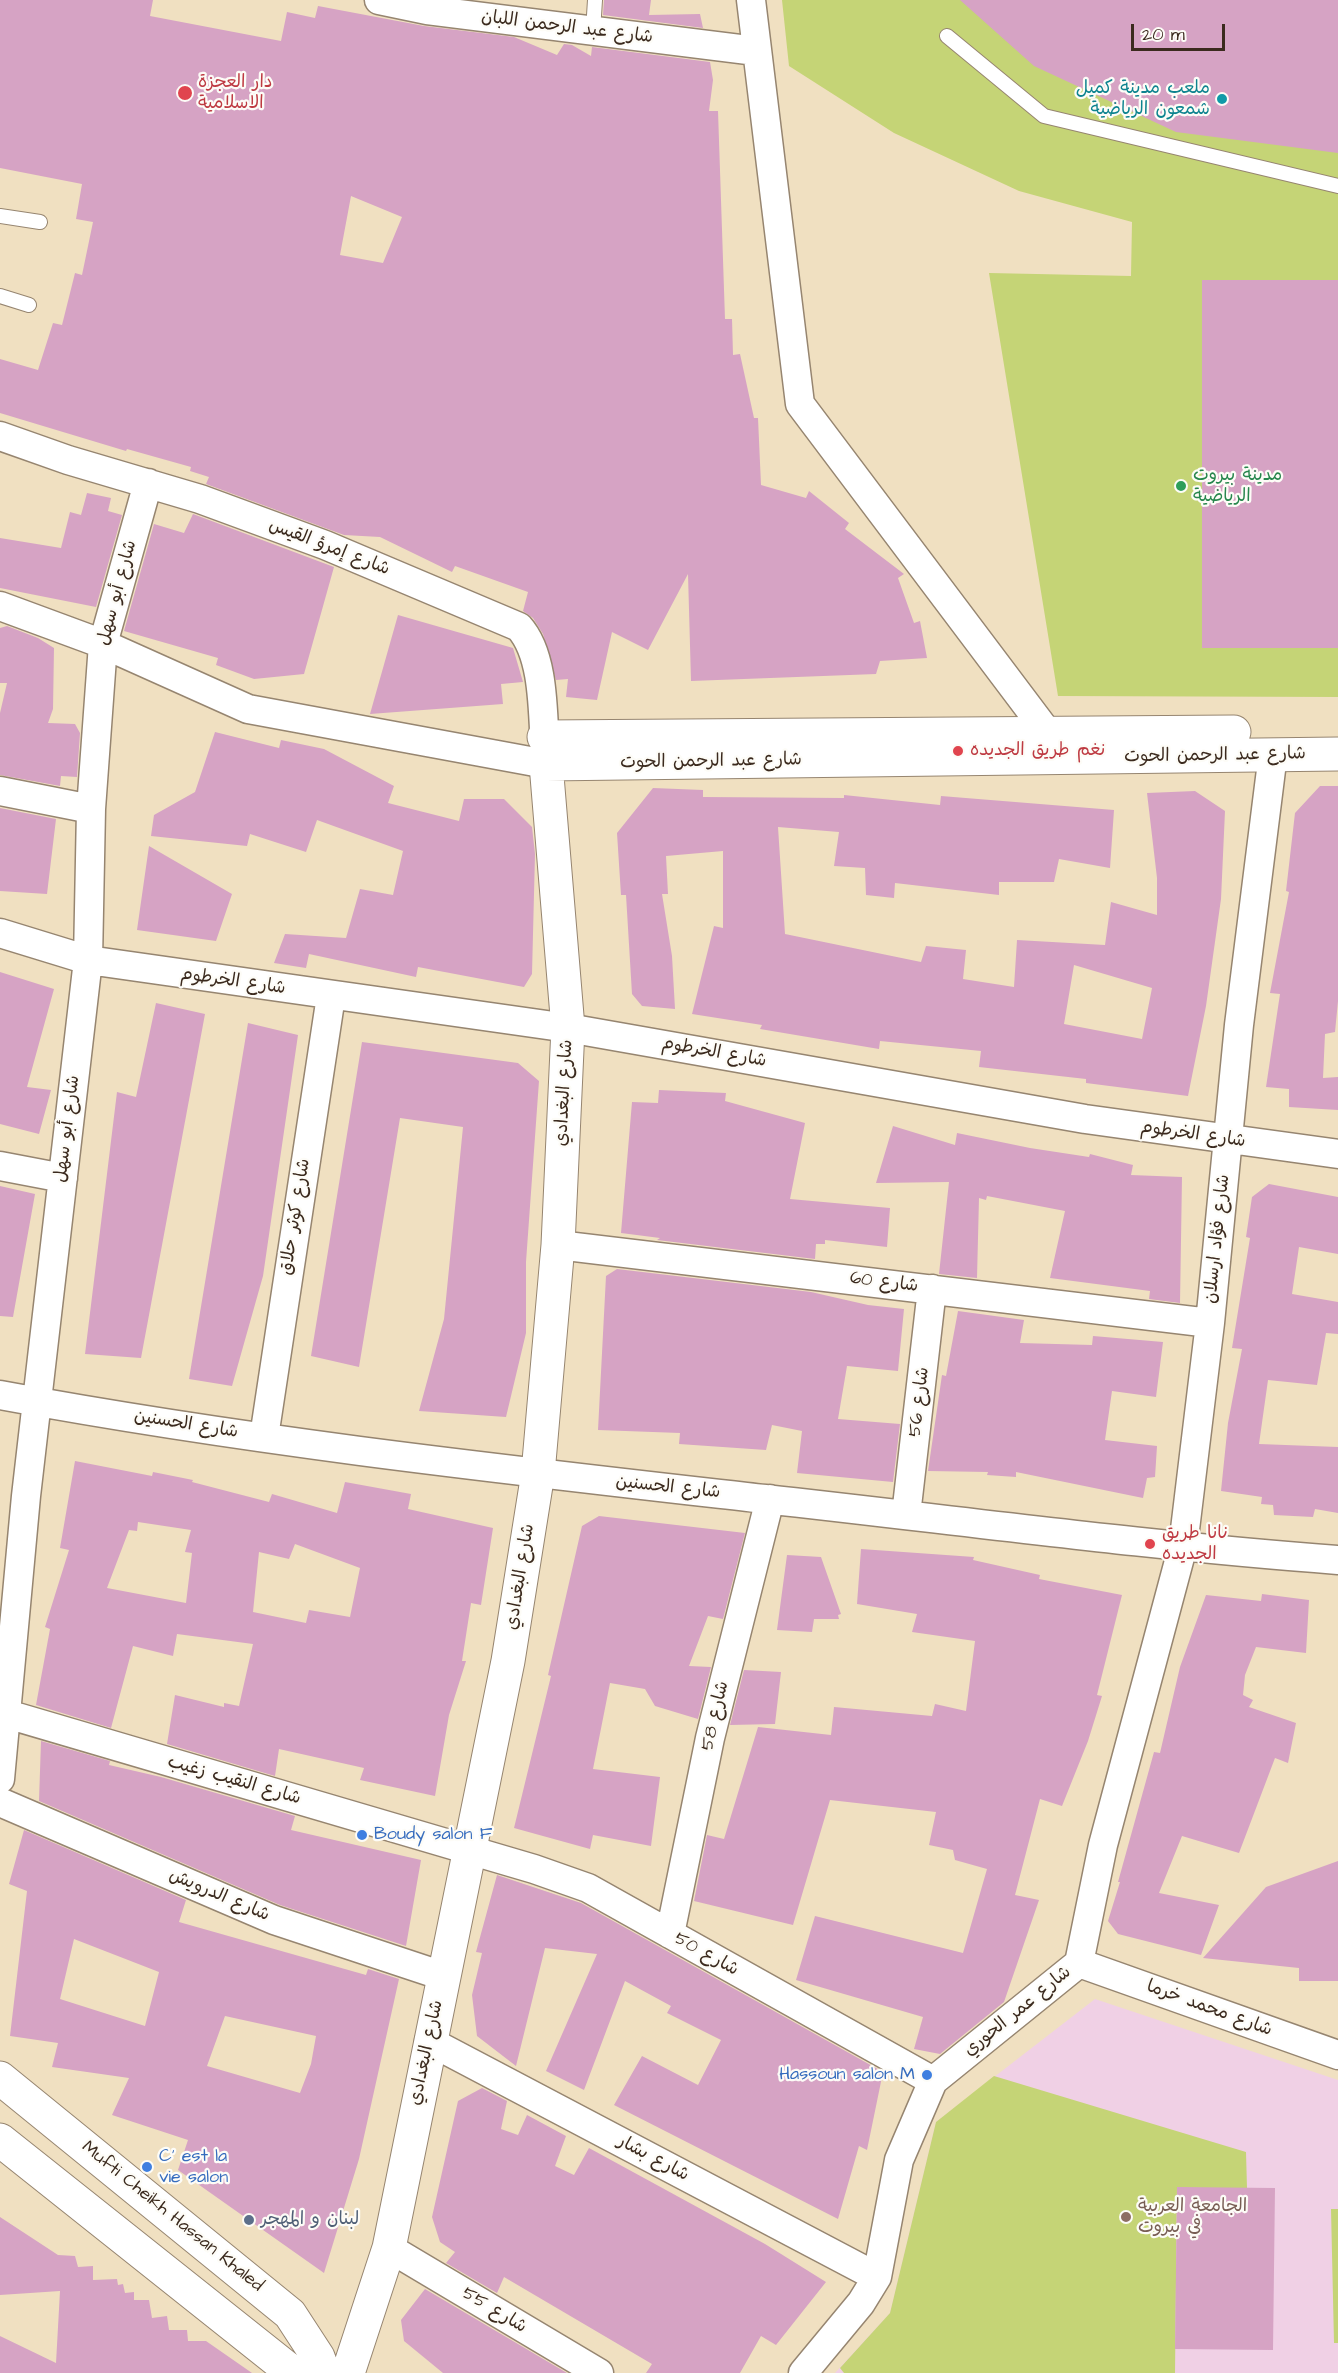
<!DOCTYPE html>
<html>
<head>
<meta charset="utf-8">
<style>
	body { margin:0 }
	#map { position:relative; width:1338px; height:2373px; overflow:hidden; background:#f0e0c1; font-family:"Architects Daughter",sans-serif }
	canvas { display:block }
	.scale { position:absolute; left:1131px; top:24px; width:94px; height:27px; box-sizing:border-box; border:3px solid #3b2a1e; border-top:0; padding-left:8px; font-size:18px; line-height:21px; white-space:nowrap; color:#3b2a1e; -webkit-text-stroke:4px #fdfcf7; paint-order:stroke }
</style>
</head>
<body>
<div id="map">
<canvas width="1338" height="2373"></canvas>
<div class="scale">20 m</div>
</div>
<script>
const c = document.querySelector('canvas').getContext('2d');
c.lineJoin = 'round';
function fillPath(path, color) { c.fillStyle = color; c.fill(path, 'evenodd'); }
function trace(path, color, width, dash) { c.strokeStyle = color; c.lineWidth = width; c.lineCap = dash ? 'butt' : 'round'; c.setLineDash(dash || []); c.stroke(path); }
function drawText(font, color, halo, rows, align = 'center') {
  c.font = font + ' "Architects Daughter","Playpen Sans Arabic",sans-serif'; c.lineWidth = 4.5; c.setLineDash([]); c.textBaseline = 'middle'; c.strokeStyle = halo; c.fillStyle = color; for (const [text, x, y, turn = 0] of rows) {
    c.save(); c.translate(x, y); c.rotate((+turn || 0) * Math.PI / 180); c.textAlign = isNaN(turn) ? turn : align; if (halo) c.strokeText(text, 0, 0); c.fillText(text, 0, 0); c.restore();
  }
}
fillPath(new Path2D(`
	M1095,1999L1338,2080V2373H835L890,2313L936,2122Z`), '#f0d0e5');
fillPath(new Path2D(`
	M782,0H1338V697L1058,696L989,273L1131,276L1132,222L1019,191L894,133L789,66Z
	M994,2076L1246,2152L1247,2188H1177L1175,2373H844L840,2368L890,2313L936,2122Z
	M1331,2209H1338V2343H1334Z`), '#c5d476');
fillPath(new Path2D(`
	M0,0H153L150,16L281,41L287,12L315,18L318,6L424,26L514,37L557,55L564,44L572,45L591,56L592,47L710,62L713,80L709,111H718L725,319H732L733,355L740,354L754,418H758L761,485L806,498L809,491L849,523L845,529L904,574L898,578L914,623L920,621L927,658L880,661L876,674L691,681L688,574L648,650L612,632L597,700L566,697L568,679L556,680L543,634L533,618L523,611L528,592L455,566L452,572L380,537L344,535L206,484L209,477L190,471L191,467L127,449L126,451L0,413V359L38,370L53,323L62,325L75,273L82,275L93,222L76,219L82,184L0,168ZM351,196L402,217L383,263L340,255Z
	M604,0H651L649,15L700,14L703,28L603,15Z
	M960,0H1338V153L1176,132L1034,66Z
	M1202,280H1338V648H1202Z
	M87,493L111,498L108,511L122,515L96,607L0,588V538L61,548L70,512L81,515Z
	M193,514L334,567L304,674L254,679L216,665L218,658L124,631L154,524L184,533Z
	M398,615L513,648L523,682L501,684L503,704L370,714Z
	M7,626L38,638L54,648L53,709L48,723L75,724L80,733L77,777L61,776L60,786L0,775V713L7,683H0V628Z
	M215,732L279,748L281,740L324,749L394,786L388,803L459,821L464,799H504L532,827L535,854L532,974L524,987L418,967L416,977L309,954L306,968L274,963L285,934L346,938L360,889L393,895L403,851L317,820L306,852L250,834L247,846L151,836L154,815L195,792Z
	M1320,786H1338V1001L1335,1032L1325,1034L1323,1078L1338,1077V1110L1289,1107V1089L1266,1087L1280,994L1270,993L1289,892L1286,891L1295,813Z
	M653,788L703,790V797L844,798V795L940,805L941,796L1114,810L1110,868L1059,859L1054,882H999V895L895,883L894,898L866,895L865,868L834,866L839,832L778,827L785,934L921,962L926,946L966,950L963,979L1014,987L1017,940L1105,945L1111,902L1157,915V878L1147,793L1195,791L1225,811L1221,899L1206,1006L1188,1096L1086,1083V1079L979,1067L981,1051L880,1041L879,1049L760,1029L762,1025L692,1014L714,926L723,928V851L666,856L668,894H662L672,956L675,1009L642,1006L632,994L626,895H621L617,833ZM1074,965L1152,988L1142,1039L1064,1024Z
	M0,808L56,819L47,894L0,891Z
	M149,846L232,894L216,941L137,930Z
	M0,972L54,989L27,1087L51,1090L39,1134L0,1124Z
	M156,1003L205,1014L141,1358L85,1354L117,1092L136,1097Z
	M248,1023L298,1035L263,1276L232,1386L189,1379Z
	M362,1042L518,1063L539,1081L526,1262V1333L506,1417L419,1411L444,1319L463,1127L400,1118L359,1367L311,1356Z
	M659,1090L726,1093L725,1101L805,1123L790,1199L890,1208L887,1247L825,1240V1244H816L815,1259L657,1240L660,1238L621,1233L632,1102L658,1103Z
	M893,1126L955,1145L957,1133L1030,1148L1089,1157L1090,1154L1133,1165L1131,1175L1182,1177L1180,1303L1149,1299L1150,1291L1050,1278L1065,1211L987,1196L986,1200L979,1198L977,1278L939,1274L949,1182L876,1183Z
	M1269,1184L1338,1197V1254L1299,1247L1292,1294L1338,1302V1334L1326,1333L1317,1385L1268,1380L1259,1444L1338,1447V1513L1315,1509L1313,1517L1274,1515L1273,1505L1261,1504L1262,1497L1221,1491L1228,1423L1242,1349L1232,1348L1250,1238L1246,1237L1252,1197Z
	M0,1186L35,1194L13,1317L0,1316Z
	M617,1269L811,1292L868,1305L904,1309L898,1371L847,1366L838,1419L900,1424L893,1482L797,1473L802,1431L772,1425L766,1450L679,1444L680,1433L598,1430L606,1276Z
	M958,1311L1024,1320L1020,1343L1092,1345L1093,1336L1163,1342L1156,1397L1112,1391L1105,1440L1157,1446L1155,1477L1147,1478L1143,1498L1016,1472V1477L987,1475L988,1472L928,1471L942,1375L946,1376Z
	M75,1461L152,1476L153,1472L193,1480L192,1482L269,1502L272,1494L337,1513L345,1482L411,1494L408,1509L493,1528L481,1605L471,1603L462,1661H466L449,1715L435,1796L360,1780L364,1768L279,1749L275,1776L167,1744L175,1695L224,1707V1703L239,1706L253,1644L177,1634L173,1656L133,1646L111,1728L36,1705L50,1629L45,1627L69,1550L60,1548ZM138,1522L191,1530L185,1552L192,1553L186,1603L107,1588L129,1530L137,1531ZM295,1544L360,1568L350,1617L309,1610L306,1623L253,1612L259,1552L289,1559Z
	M599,1516L745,1533L723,1619L708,1616L689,1666L711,1667L698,1719L655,1706L645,1689L610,1683L593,1769L660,1777L651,1846L593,1835L590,1849L514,1828L551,1676L548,1675L582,1526Z
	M861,1549L974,1557L973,1560L1040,1575L1039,1579L1122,1595L1097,1695L1102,1696L1088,1741L1062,1806L1040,1799L1015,1895L1039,1900L1004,2002L940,2054L914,2049L923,2017L796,1980L815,1916L963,1953L987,1869L955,1860L953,1850L929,1845L936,1812L830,1800L793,1925L694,1901L707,1835L724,1839L758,1727L831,1735L834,1707L932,1716L935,1704L966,1711L975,1641L912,1632L917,1614L857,1604Z
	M787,1555L821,1557L841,1614L838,1615L839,1619H814L812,1632L777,1630Z
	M1262,1594L1309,1600L1306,1653L1256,1647L1245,1675L1243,1695L1253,1700L1249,1707L1296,1723L1288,1763L1275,1758L1239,1853L1182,1836L1159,1893L1219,1905L1201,1955L1118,1934L1108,1921L1120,1882H1118L1154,1752L1160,1753L1180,1667L1206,1595L1261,1601Z
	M744,1670L781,1672L775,1724L730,1725Z
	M41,1741L110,1761L109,1765L161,1777L295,1816L291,1830L421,1860L406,1946L280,1905L39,1801Z
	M24,1830L186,1900L179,1922L366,1975L368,1969L399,1979L359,2159L324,2273L178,2170L188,2140L112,2115L129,2078L52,2067L58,2043L10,2036L27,1891L9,1884ZM74,1939L159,1972L145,2026L60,1999ZM225,2016L316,2036L311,2064L300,2093L207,2066Z
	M1338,1861V1981H1299V1968L1203,1958L1266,1887Z
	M497,1875L581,1903L883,2072L867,2150L859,2146L838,2219L614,2105L642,2056L698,2085L721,2040L667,2013L671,2006L625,1981L584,2090L546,2071L597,1954L545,1948L516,2066L477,2036L472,1995L482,1953L476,1952Z
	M482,2088L507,2101L501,2129L518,2135L527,2115L566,2136L555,2166L574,2175L589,2148L765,2244L826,2282L776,2345L761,2336L740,2373H646L652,2364L504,2277L497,2293L446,2263L455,2252L440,2242L432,2217L458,2101Z
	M1177,2187L1275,2188L1273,2350L1175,2349Z
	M0,2217L58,2255L75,2256L78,2267L93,2266V2280L117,2279L118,2285L123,2284L125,2293L134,2292V2300H149L152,2318L167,2316L169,2330H187L188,2341H206L252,2373H0V2336L56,2363L60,2291L0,2295Z
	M425,2289L567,2373H443L404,2341L401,2320Z`), '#d6a3c4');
const lane = new Path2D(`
	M593,31L595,0
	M947,36L1044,116L1338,186
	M0,216L40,222
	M0,296L29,305`);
const street = new Path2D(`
	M379,0L427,10L756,51
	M751,0L800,404L1059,748
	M0,436L68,460L200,499L325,545L519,627C547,658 542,723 546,764L248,709L103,644L0,606
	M0,791L91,809
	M0,933L88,960L568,1028L1085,1119L1338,1154
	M0,1166L63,1178
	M558,1245L1210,1323
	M0,1395C253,1442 510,1470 765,1499C956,1520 1147,1546 1338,1560
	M264,1437L331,996
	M906,1515L932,1289
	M0,1712L534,1869L588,1888L933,2081
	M0,1779L26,1496L88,960L91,809L103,644L148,483
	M0,1802L274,1920L443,1976
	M670,1934L710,1738L770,1499
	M1079,1963L1338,2055
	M429,2041L877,2277
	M389,2248L599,2373
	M803,2373L861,2303L877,2277L899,2160L933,2081L1079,1963L1103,1845L1183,1546L1210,1323L1239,1025L1273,754`);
const secondary = new Path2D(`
	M544,737L1234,732
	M0,2078L290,2314L318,2357L324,2373
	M0,2140L293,2373
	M348,2373L389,2248L508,1661L538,1473L558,1245L568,1028L546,764L1338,754`);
trace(lane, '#968570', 16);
trace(street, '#968570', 31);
trace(secondary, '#968570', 35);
trace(lane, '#fff', 14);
trace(street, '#fff', 28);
trace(secondary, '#fff', 33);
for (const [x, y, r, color] of [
	[185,93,8,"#e0444e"],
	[1222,99,6,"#0f9aa8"],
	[1181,486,6,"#2e9e5b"],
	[958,751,6,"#e0444e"],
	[1150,1544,6,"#e0444e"],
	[362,1835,6,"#3f7fe0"],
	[927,2075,6,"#3f7fe0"],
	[147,2167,6,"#3f7fe0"],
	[1126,2217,6,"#8d6e63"],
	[249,2220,6,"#5c6f8a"]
]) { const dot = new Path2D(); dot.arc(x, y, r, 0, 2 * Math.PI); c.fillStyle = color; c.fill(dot); trace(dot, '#fdfcf7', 2); }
drawText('18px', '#3b2a1e', '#fdfcf7', [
	["شارع عبد الرحمن اللبان",567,28,7],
	["شارع إمرؤ القيس",329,548,21],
	["شارع أبو سهل",118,593,-75],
	["شارع عبد الرحمن الحوت",1215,756,-1],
	["شارع عبد الرحمن الحوت",711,762,-1],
	["شارع الخرطوم",233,982,8],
	["شارع الخرطوم",714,1053,10],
	["شارع البغدادي",565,1093,-87],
	["شارع أبو سهل",68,1129,-83],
	["شارع الخرطوم",1193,1135,8],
	["شارع كوثر حلاق",296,1217,-81],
	["شارع فؤاد ارسلان",1218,1239,-84],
	["شارع 60",884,1283,7],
	["شارع 56",920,1402,-83],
	["شارع الحسنين",186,1425,9],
	["شارع الحسنين",668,1488,6],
	["شارع البغدادي",521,1577,-81],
	["شارع 58",716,1716,-77],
	["شارع النقيب زغيب",234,1781,16],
	["شارع الدرويش",219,1896,23],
	["شارع 50",706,1955,29],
	["شارع محمد خرما",1209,2009,20],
	["شارع عمر الحوري",1018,2012,-39],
	["شارع البغدادي",427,2053,-78],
	["شارع بشار",653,2159,28],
	["Mufti Cheikh Hassan Khaled",172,2217,39],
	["شارع 55",494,2311,31]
]);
drawText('18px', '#be3a42', '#fdfcf7', [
	["دار العجزة",198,83],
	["الاسلامية",198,104],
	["نغم طريق الجديده",970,751],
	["نانا طريق",1162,1534],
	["الجديده",1162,1555]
], 'left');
drawText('18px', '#0d838f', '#fdfcf7', [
	["ملعب مدينة كميل",1210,89],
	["شمعون الرياضية",1210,110]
], 'right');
drawText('18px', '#27864d', '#fdfcf7', [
	["مدينة بيروت",1193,476],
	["الرياضية",1193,497]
], 'left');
drawText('18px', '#366cbe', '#fdfcf7', [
	["Boudy salon F",374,1835],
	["Hassoun salon M",915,2075,"right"],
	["C' est la",159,2157],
	["vie salon",159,2178]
], 'left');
drawText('18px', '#785e54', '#fdfcf7', [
	["الجامعة العربية",1138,2207],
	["في بيروت",1138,2228]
], 'left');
drawText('18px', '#4e5e75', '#fdfcf7', [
	["لبنان و المهجر",261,2220]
], 'left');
</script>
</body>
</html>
